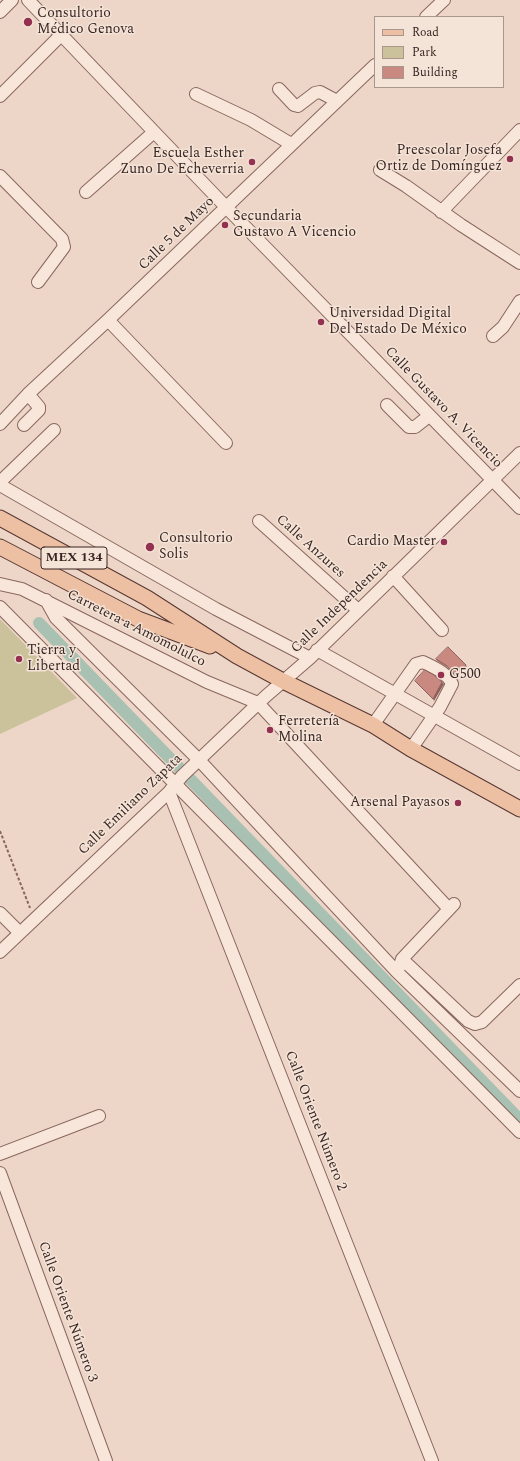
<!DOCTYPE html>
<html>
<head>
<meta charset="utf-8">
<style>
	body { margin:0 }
	#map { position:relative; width:520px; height:1461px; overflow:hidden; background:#edd6c8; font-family:Spectral,serif }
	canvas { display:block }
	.legend { position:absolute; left:374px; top:16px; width:130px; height:72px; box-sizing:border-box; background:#f4e3d7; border:1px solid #a9978e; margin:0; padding:5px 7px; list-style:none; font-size:12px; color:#392521 }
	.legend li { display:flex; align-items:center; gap:8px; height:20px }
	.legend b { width:20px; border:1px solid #a9978e }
</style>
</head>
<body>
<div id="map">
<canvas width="520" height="1461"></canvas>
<ul class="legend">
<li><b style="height:5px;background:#edbfa3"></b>Road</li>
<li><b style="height:11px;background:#cbc29c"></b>Park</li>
<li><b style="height:11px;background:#c98880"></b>Building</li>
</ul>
</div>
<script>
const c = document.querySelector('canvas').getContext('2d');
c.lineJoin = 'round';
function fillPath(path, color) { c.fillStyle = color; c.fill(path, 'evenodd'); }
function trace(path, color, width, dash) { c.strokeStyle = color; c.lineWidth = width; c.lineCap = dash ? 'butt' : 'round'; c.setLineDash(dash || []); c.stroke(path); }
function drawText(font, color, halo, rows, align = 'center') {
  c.font = font + ' Spectral,serif'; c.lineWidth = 3; c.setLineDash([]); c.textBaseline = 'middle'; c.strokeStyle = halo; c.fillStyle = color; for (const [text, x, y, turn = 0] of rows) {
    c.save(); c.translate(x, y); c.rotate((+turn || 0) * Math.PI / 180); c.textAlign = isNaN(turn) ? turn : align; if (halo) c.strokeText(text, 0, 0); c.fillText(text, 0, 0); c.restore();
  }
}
fillPath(new Path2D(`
	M0,619L77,698L0,734Z`), '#cbc29c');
trace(new Path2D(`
	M39,623L520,1120`), '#a9c1b2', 12);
const minor = new Path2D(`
	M28,0L226,207L520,508
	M0,12L12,0
	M426,17L444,0
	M279,89L294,105L298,106L315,93L320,92L337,101
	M196,94L251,120L291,144
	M0,96L61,35
	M380,170L406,186L461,225L520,263
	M0,176L62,239L64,247L38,282
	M86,192L154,132
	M441,212L520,130
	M108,320L226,443
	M493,336L503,327L520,301
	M387,405L409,427H415L429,416
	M0,424L28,394L108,320L375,65
	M24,425L39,410V407L28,394
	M0,482L54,430
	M0,485L216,609L310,658
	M259,521L358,610
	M393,576L442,630
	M0,584L22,589L34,595L207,682L258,703L449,909
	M46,600L56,618L199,760L397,972L520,1091
	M0,607L520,1132
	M317,650L520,764
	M373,725L416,664L423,662C433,667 448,673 452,684L440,707L411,749
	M169,792L432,1461
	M0,913L20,933
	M0,952L169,792L182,776L266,696L310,658L520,453
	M402,959L468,1021L475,1024L482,1022L520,985
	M400,966L402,959L454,904
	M0,1154L99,1116
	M0,1173L106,1461`);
const major = new Path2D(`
	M0,518L147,598L237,656L283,681L373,725L411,749L520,809
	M0,547L138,619L210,646`);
trace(minor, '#88675e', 14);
trace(major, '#563732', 17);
trace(new Path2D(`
	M0,831L30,908`), '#88675e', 2, [3, 2]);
trace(minor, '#f8e6db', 12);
trace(major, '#edbfa3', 15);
fillPath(new Path2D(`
	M436,659L466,665L467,667L457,677L449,668L437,661Z`), '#ad756e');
fillPath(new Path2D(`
	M442,682L444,684L434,701L433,699Z`), '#8d5f5a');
const building = new Path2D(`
	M448,647L466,665L456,676L447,666L436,659Z
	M425,670L434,675L442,682L433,699L415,681Z`);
fillPath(building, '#c98880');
trace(building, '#8d5f5a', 1);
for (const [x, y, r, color] of [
	[28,22,5,"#943150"],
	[510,159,4,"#943150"],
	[252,162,4,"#943150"],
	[225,225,4,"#943150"],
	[321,322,4,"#943150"],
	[444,542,4,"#943150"],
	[150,547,5,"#943150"],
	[19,659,4,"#943150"],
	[441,675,4,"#943150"],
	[270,730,4,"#943150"],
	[458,803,4,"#943150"]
]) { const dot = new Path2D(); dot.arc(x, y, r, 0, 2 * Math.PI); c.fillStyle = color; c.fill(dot); trace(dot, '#f4e3d7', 1.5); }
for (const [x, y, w] of [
	[74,558,66]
]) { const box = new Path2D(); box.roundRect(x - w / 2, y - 11, w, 22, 3); c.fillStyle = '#f4e3d7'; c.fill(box); trace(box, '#392521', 1); }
drawText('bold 13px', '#392521', null, [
	["MEX 134",74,558]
]);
drawText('14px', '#392521', '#f4e3d7', [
	["Consultorio",37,14],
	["Médico Genova",37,30],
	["Preescolar Josefa",502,151,"right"],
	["Ortiz de Domínguez",502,167,"right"],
	["Escuela Esther",244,154,"right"],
	["Zuno De Echeverria",244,170,"right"],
	["Secundaria",233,217],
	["Gustavo A Vicencio",233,233],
	["Universidad Digital",329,314],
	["Del Estado De México",329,330],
	["Consultorio",159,539],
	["Solis",159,555],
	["Cardio Master",436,542,"right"],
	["Tierra y",27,651],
	["Libertad",27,667],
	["G500",449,675],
	["Ferretería",278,722],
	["Molina",278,738],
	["Arsenal Payasos",450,803,"right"]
], 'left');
drawText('14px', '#392521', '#f4e3d7', [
	["Calle 5 de Mayo",177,234,-44],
	["Calle Gustavo A. Vicencio",443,408,46],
	["Calle Anzures",310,547,42],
	["Calle Independencia",340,607,-44],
	["Carretera a Amomolulco",136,629,27],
	["Calle Emiliano Zapata",131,805,-44],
	["Calle Oriente Número 2",315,1121,69],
	["Calle Oriente Número 3",67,1312,70]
]);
</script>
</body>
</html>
